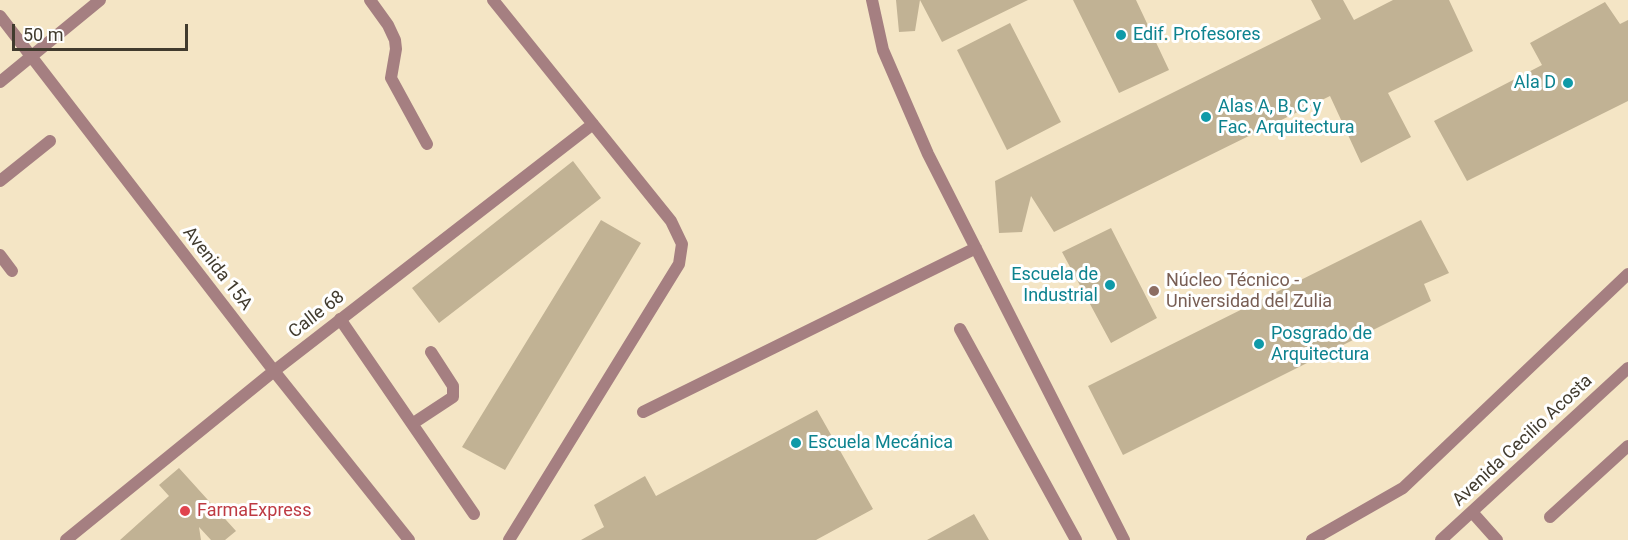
<!DOCTYPE html>
<html>
<head>
<meta charset="utf-8">
<style>
	body { margin:0 }
	#map { position:relative; width:1628px; height:540px; overflow:hidden; background:#f4e5c5; font-family:Roboto,sans-serif }
	canvas { display:block }
	.scale { position:absolute; left:12px; top:24px; width:176px; height:27px; box-sizing:border-box; border:3px solid #413b2e; border-top:0; padding-left:8px; font-size:18px; line-height:21px; white-space:nowrap; color:#413b2e; -webkit-text-stroke:4px #fff; paint-order:stroke }
</style>
</head>
<body>
<div id="map">
<canvas width="1628" height="540"></canvas>
<div class="scale">50 m</div>
</div>
<script>
const c = document.querySelector('canvas').getContext('2d');
c.lineJoin = 'round';
function fillPath(path, color) { c.fillStyle = color; c.fill(path, 'evenodd'); }
function trace(path, color, width, dash) { c.strokeStyle = color; c.lineWidth = width; c.lineCap = dash ? 'butt' : 'round'; c.setLineDash(dash || []); c.stroke(path); }
function drawText(font, color, halo, rows, align = 'center') {
  c.font = font + ' Roboto,sans-serif'; c.lineWidth = 6; c.setLineDash([]); c.textBaseline = 'middle'; c.strokeStyle = halo; c.fillStyle = color; for (const [text, x, y, turn = 0] of rows) {
    c.save(); c.translate(x, y); c.rotate((+turn || 0) * Math.PI / 180); c.textAlign = isNaN(turn) ? turn : align; if (halo) c.strokeText(text, 0, 0); c.fillText(text, 0, 0); c.restore();
  }
}
fillPath(new Path2D(`
	M896,0H920L915,31L899,32Z
	M920,0H1028L942,42Z
	M1073,0H1136L1169,70L1119,93Z
	M1311,0H1343L1354,20L1393,0H1449L1473,51L1388,93L1411,137L1361,163L1330,96L1054,232L1031,196L1022,232L999,233L995,181L1321,19Z
	M1605,2L1620,24L1628,20V101L1467,181L1434,121L1542,65L1530,43Z
	M1010,23L1061,122L1007,150L957,50Z
	M573,161L601,198L439,323L412,288Z
	M601,220L641,243L505,470L462,447Z
	M1421,220L1449,273L1424,284L1431,301L1123,455L1088,386Z
	M1111,228L1157,318L1111,343L1062,252Z
	M817,410L873,509L816,540H581L604,527L594,505L645,476L656,496Z
	M179,468L236,531L225,540H211L199,527L201,540H120L169,496L159,485Z
	M974,514L989,540H927Z`), '#c1b294');
trace(new Path2D(`
	M872,0L883,50L928,154L1124,540
	M0,181L50,141
	M0,255L12,271
	M340,319L474,514
	M960,329L1076,540
	M643,412L976,248
	M412,424L453,397V386L431,352
	M1550,517L1628,446
	M1312,540L1403,488L1628,274`), '#a57f81', 12);
trace(new Path2D(`
	M370,0L388,25L395,40L396,49L391,78L427,144
	M493,0L671,221L682,244L679,264L509,540
	M0,16L274,371L409,540
	M0,82L100,0
	M1472,512L1497,540
	M66,540L274,371L593,124
	M1441,540L1628,368`), '#a57f81', 12);
for (const [x, y, r, color] of [
	[1121,35,6,"#0f9aa8"],
	[1568,83,6,"#0f9aa8"],
	[1206,117,6,"#0f9aa8"],
	[1110,285,6,"#0f9aa8"],
	[1154,291,6,"#8d6e63"],
	[1259,344,6,"#0f9aa8"],
	[796,443,6,"#0f9aa8"],
	[185,511,6,"#e0444e"]
]) { const dot = new Path2D(); dot.arc(x, y, r, 0, 2 * Math.PI); c.fillStyle = color; c.fill(dot); trace(dot, '#fff', 2); }
drawText('18px', '#0d838f', '#fff', [
	["Edif. Profesores",1133,35],
	["Ala D",1556,83,"right"],
	["Alas A, B, C y",1218,107],
	["Fac. Arquitectura",1218,128],
	["Escuela de",1098,275,"right"],
	["Industrial",1098,296,"right"],
	["Posgrado de",1271,334],
	["Arquitectura",1271,355],
	["Escuela Mecánica",808,443]
], 'left');
drawText('18px', '#413b2e', '#fff', [
	["Avenida 15A",217,269,52],
	["Calle 68",317,315,-38],
	["Avenida Cecilio Acosta",1523,441,-43]
]);
drawText('18px', '#785e54', '#fff', [
	["Núcleo Técnico -",1166,281],
	["Universidad del Zulia",1166,302]
], 'left');
drawText('18px', '#be3a42', '#fff', [
	["FarmaExpress",197,511]
], 'left');
</script>
</body>
</html>
